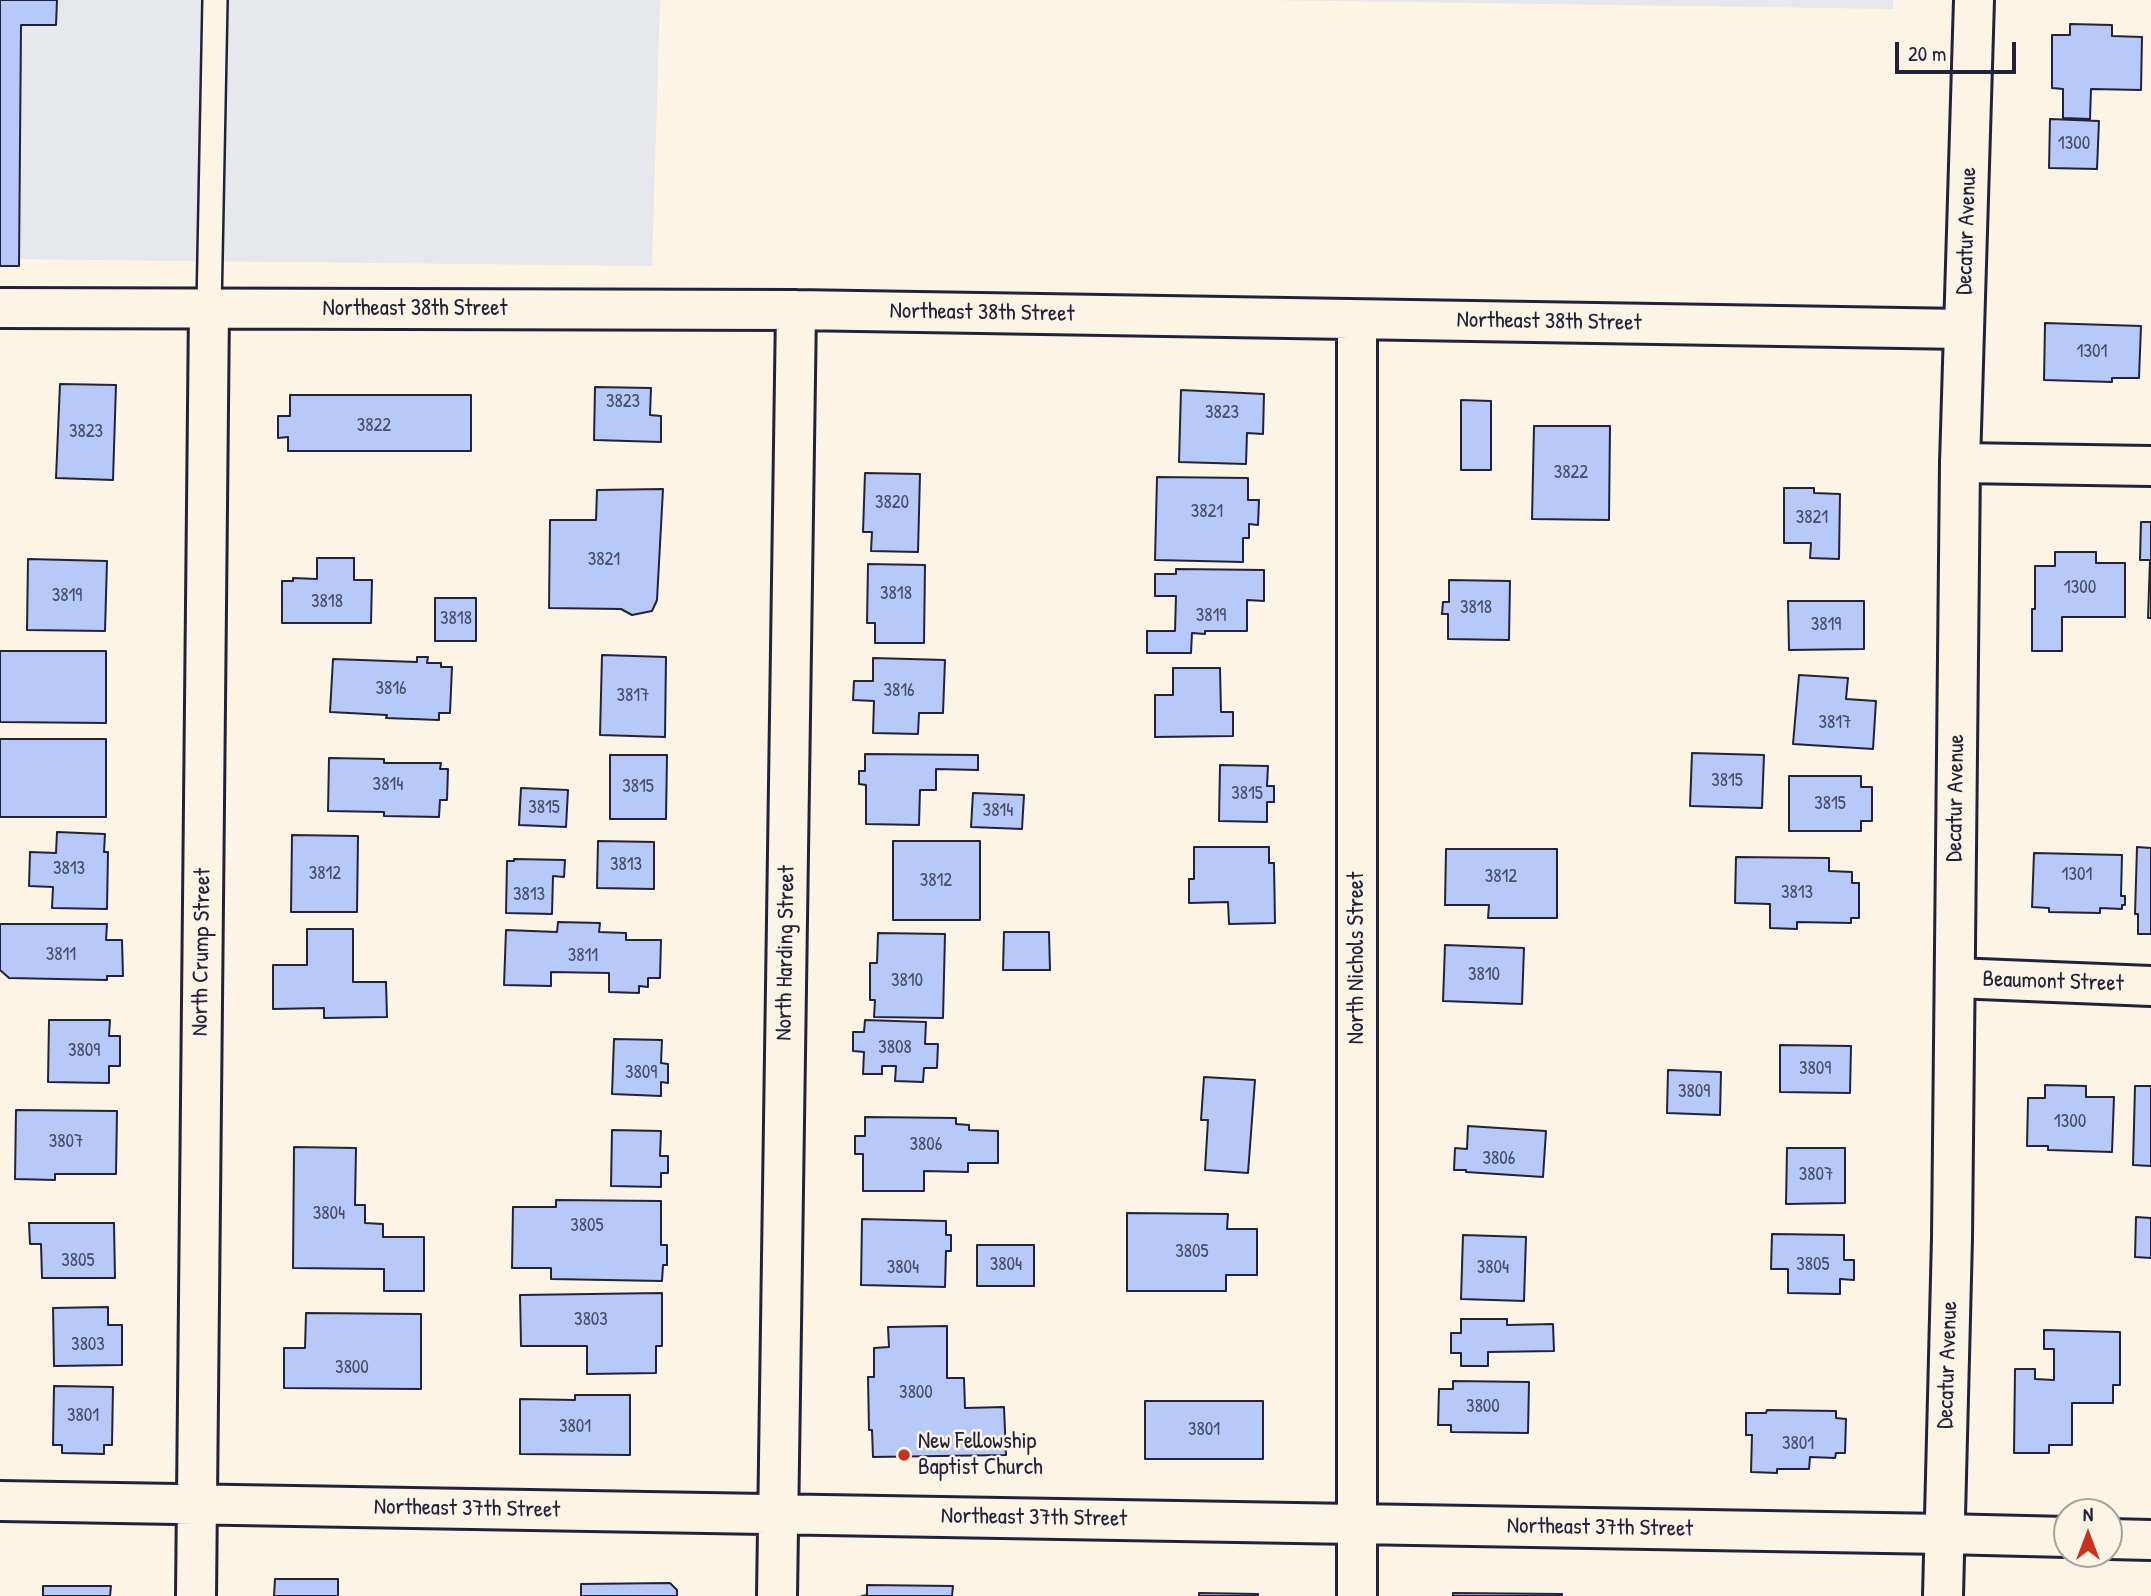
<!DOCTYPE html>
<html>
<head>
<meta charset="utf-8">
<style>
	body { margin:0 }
	#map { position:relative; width:2151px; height:1596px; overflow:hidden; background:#fcf5e5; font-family:"Patrick Hand",sans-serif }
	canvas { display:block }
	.north { position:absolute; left:2053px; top:1498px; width:70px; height:70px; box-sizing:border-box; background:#fcf5e5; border:2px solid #a5a1a1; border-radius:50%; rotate:0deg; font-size:19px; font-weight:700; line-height:28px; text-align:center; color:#22223b }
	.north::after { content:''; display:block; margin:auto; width:24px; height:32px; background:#c8321e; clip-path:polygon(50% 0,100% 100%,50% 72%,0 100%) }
	.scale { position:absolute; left:1895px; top:42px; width:121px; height:32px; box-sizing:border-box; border:4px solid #22223b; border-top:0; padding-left:9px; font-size:21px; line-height:24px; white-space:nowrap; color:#22223b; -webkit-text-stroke:5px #fcf5e5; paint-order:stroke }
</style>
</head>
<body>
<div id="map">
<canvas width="2151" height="1596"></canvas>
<div class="north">N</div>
<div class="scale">20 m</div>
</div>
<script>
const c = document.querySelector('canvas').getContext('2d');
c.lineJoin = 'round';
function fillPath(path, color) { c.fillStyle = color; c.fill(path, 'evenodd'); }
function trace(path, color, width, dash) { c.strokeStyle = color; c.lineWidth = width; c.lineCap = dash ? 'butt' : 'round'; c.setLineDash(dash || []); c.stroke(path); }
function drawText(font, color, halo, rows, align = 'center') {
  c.font = font + ' "Patrick Hand",sans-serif'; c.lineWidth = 5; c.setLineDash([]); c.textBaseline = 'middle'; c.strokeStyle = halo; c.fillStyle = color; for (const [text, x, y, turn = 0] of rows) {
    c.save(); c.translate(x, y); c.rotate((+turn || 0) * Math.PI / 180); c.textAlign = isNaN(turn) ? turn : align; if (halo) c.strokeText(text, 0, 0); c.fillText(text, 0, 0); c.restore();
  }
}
fillPath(new Path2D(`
	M0,0H660L652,266L0,259Z
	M1263,0H1893V9Z`), '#e7e8eb');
const building = new Path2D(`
	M0,0H57L56,25H21L19,266H0Z
	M2070,24L2112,25V36L2142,37L2141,90L2091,89L2090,119L2063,118V89L2052,88V35H2070Z
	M2050,119L2099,121L2097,169L2049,168Z
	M2045,323L2141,326L2139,378H2112V382L2044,380Z
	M60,384L116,385L113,480L56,478Z
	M595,387L651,388L650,415L661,416V442L594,440Z
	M1181,390L1264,394L1263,434L1247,433L1246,464L1179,462Z
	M290,395H471V451H288V437L278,438V416H290Z
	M1461,400L1491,401V470H1461Z
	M1534,426H1610L1609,520L1532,519Z
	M865,473L920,474L918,552L871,551L872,532H863Z
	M1157,477L1248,478V500H1259L1258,525L1249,524V538H1243V562L1155,560Z
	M1784,488H1814V493L1840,494L1839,559L1810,558L1811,543H1784Z
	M663,489L657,600L652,611L632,615L621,609L549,608L550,520H596L597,490Z
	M2141,522H2151V618H2148L2150,560H2140Z
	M2055,552H2096V563H2125V617H2062V651H2032V609H2035V566H2055Z
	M317,558H354V580H372L371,623H282V581H293V578L317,579Z
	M28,559L107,561L105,631L27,630Z
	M868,564L925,565L924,643H875V623H867Z
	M1176,569L1264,570V601L1247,600V631H1205V634L1192,633L1191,653H1147V631H1175L1176,596H1155V574H1176Z
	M1449,580L1510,581L1509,640L1448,639V614H1442L1443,602H1449Z
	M435,598H476V641H435Z
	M1788,601H1864V649L1789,650Z
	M0,651H106V723L0,722Z
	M602,655L666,657L665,737L600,735Z
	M417,657H428L427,663H441V667H452L450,713H439V720L386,718L387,715L330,712L333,659L417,662Z
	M873,658L945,660L943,713H919L918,734L873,733L874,701L853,700L854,681H873Z
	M1173,668H1220L1221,712H1233V736L1155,737V695H1173Z
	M1799,675L1848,678L1846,699L1876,701L1873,749L1793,744Z
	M0,739H106V817H0Z
	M1692,753L1764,755L1762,808L1690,806Z
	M865,754L978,755V770L936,769V790H920L919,825L866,824V785L859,784V771H865Z
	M610,755H667L666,819H610Z
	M329,758L384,759V763H441L440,769H448L447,800H440L439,817L384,816V812L328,811Z
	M1220,765L1268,766L1267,786H1274V802H1267V822L1219,821Z
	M1789,776H1861V787H1872V821H1861V831H1789Z
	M521,788L568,790L566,827L519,825Z
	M973,793L1024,795L1022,829L971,827Z
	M57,832L105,834L104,852H108L107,909L52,908L53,887L29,886L30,852L56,853Z
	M292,835L358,836L357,912H291Z
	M598,841L654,842V889L597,888Z
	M893,841H980V920H893Z
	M1194,847H1269V863H1274L1275,923L1229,924L1228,902L1189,903V879H1194Z
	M2137,847L2151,848V934H2138V914H2135Z
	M1446,849H1557V918H1488L1489,905H1445Z
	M2034,853L2122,855L2121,896H2125V905H2122V909L2100,908V913L2049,912V908L2032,907Z
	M1736,857L1829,858V871L1852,872V883H1859V918H1851V923L1797,922V929L1770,928V904L1735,903Z
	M514,859L565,860L564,877L553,876L552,914L506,913L507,861H514Z
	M558,922L600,923L599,932L626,933V940H661L660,978H648V987L639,986V993L609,992V973L551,972V986L504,985L506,930L557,932Z
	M0,924H107L106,940H122L123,976H107V980L9,978L0,970Z
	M307,929H353V982H386L387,1017L324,1018V1008L273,1009V965H307Z
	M1004,932H1049L1050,970H1003Z
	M878,933L945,934L943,1018L874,1017L875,1000H870V963H877Z
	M1445,945L1524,948L1522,1004L1443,1001Z
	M49,1020H110L109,1036H120V1066H109V1083L48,1082Z
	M865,1020L926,1022L925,1044H938L937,1068H924L923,1082L895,1081L896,1066H882V1074H863L864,1052L853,1051V1032H864Z
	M614,1039L662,1040L661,1063L668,1064V1083L661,1082V1096L612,1094Z
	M1780,1045L1851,1046L1850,1093L1780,1092Z
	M1668,1070L1721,1072L1720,1115L1667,1113Z
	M1204,1077L1255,1080L1248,1173L1205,1170L1208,1120H1201Z
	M2045,1085L2086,1086V1097H2114L2112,1152L2048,1150V1146H2027L2028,1098H2045Z
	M2135,1086H2151V1166L2133,1165Z
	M16,1110L117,1111L116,1174H55V1180L15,1179Z
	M865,1117L956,1118V1124L969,1125V1130L998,1131V1163H968V1172L924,1171V1191H863V1154H855V1136H865Z
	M1468,1126L1546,1131L1543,1177L1466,1172V1170H1454L1455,1148L1467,1149Z
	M612,1130L661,1131L660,1156H668V1173H661V1187L611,1186Z
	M294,1147L356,1148L355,1205H365V1223L383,1224V1237H424V1291H384V1269L293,1268Z
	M1787,1148H1845V1203L1786,1204Z
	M556,1200L661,1201V1245H667V1265H663L662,1281L551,1279V1268H512L513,1207H556Z
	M1127,1213L1228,1214L1227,1229H1257V1275H1226V1291H1127Z
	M2136,1217L2151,1218V1258L2135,1257Z
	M862,1219L946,1221V1235H951V1251H946L945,1287L861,1285Z
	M29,1223H114L115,1278H42L41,1244H30Z
	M1772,1234L1844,1235V1260H1854V1280L1840,1279V1294L1788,1293V1269H1771Z
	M1463,1235L1526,1237L1524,1301L1461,1299Z
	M977,1245H1034V1286H977Z
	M662,1293V1346H656V1373L587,1374V1346H521L520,1295Z
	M108,1307V1325H122V1365L54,1366L53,1308Z
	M306,1313L421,1314V1389L284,1388V1348H305Z
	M1461,1319H1507V1325L1553,1324L1554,1351L1488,1352V1366H1461V1353H1451V1333H1461Z
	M947,1326V1378H964L965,1408L1004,1407L1006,1455L873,1457L872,1430H869L868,1377H874V1348L889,1347L888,1327Z
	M2044,1330L2120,1332V1385H2113V1403H2072V1445H2049V1453H2014L2015,1369H2035V1379L2054,1380V1349H2044Z
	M1453,1381L1529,1382L1528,1433L1451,1432V1425H1438L1439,1389H1453Z
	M54,1386L113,1387L112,1445H104V1454L62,1453V1445H53Z
	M575,1395H630V1455L520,1454V1399L575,1400Z
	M1145,1401H1263V1459H1145Z
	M1767,1410L1836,1411V1418L1846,1419L1845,1453H1836L1835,1458L1810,1457L1809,1469H1777V1473L1751,1472L1752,1435H1746V1413H1766Z
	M275,1579H338V1596H274Z
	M670,1583L677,1590V1596H581V1584Z
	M867,1585L953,1586L952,1596H862L867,1595Z
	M43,1586H111L110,1596H43Z
	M1199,1593L1258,1594V1596H1199Z
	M1453,1593L1562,1594V1596H1453Z`);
fillPath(building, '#b6c9f8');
trace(building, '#22223b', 2);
const service = new Path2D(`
	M209,308L215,0`);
const minor = new Path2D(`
	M0,308L796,310L1964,329
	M1357,320V1596
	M1960,463L2151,466
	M1955,978L2151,986
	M0,1501L1943,1534L2067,1537
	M2109,1539L2151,1540
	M196,1596L209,308
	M777,1596L796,310`);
const secondary = new Path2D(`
	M1943,1596L1952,1238L1960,463L1974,0`);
trace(service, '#22223b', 28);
trace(minor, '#22223b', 44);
trace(secondary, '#22223b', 44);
trace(service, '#fcf5e5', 23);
trace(minor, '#fcf5e5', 38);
trace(secondary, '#fcf5e5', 38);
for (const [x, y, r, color] of [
	[904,1455,7,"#c8321e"]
]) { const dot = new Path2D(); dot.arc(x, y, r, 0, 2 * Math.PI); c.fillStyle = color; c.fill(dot); trace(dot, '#fcf5e5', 2.5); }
drawText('19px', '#474c6a', null, [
	["1300",2074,144],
	["1301",2092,352],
	["3823",623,402],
	["3823",1222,413],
	["3822",374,426],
	["3823",86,432],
	["3822",1571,473],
	["3820",892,503],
	["3821",1207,512],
	["3821",1812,518],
	["3821",604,560],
	["1300",2080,588],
	["3818",896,594],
	["3819",67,596],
	["3818",327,602],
	["3818",1476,608],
	["3819",1211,616],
	["3818",456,619],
	["3819",1826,625],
	["3816",391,689],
	["3816",899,691],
	["3817",633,696],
	["3817",1835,723],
	["3815",1727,781],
	["3814",388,785],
	["3815",638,787],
	["3815",1247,794],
	["3815",1830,804],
	["3815",544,808],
	["3814",998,811],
	["3813",626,865],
	["3813",69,869],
	["3812",325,874],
	["1301",2077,875],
	["3812",1501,877],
	["3812",936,881],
	["3813",1797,893],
	["3813",529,895],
	["3811",61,955],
	["3811",583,956],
	["3810",1484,975],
	["3810",907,981],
	["3808",895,1048],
	["3809",84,1051],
	["3809",1815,1069],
	["3809",641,1073],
	["3809",1694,1092],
	["1300",2070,1122],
	["3807",66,1142],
	["3806",926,1145],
	["3806",1499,1159],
	["3807",1816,1175],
	["3804",329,1214],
	["3805",587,1226],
	["3805",1192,1252],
	["3805",78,1261],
	["3804",1006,1265],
	["3805",1813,1265],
	["3804",903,1268],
	["3804",1493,1268],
	["3803",591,1320],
	["3803",88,1345],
	["3800",352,1368],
	["3800",916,1393],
	["3800",1483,1407],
	["3801",83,1416],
	["3801",575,1427],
	["3801",1204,1430],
	["3801",1798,1444]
]);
drawText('23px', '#22223b', '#fcf5e5', [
	["Decatur Avenue",1967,231,-88],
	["Northeast 38th Street",415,309],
	["Northeast 38th Street",982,313,1],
	["Northeast 38th Street",1549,322,1],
	["Decatur Avenue",1956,798,-89],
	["North Crump Street",202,952,-89],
	["North Harding Street",786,953,-89],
	["North Nichols Street",1357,958,-90],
	["Beaumont Street",2053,982,2],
	["Decatur Avenue",1948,1365,-88],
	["Northeast 37th Street",467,1509,1],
	["Northeast 37th Street",1034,1518,1],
	["Northeast 37th Street",1600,1528,1]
]);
drawText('23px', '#22223b', '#fcf5e5', [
	["New Fellowship",918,1442],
	["Baptist Church",918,1468]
], 'left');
</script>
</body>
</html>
